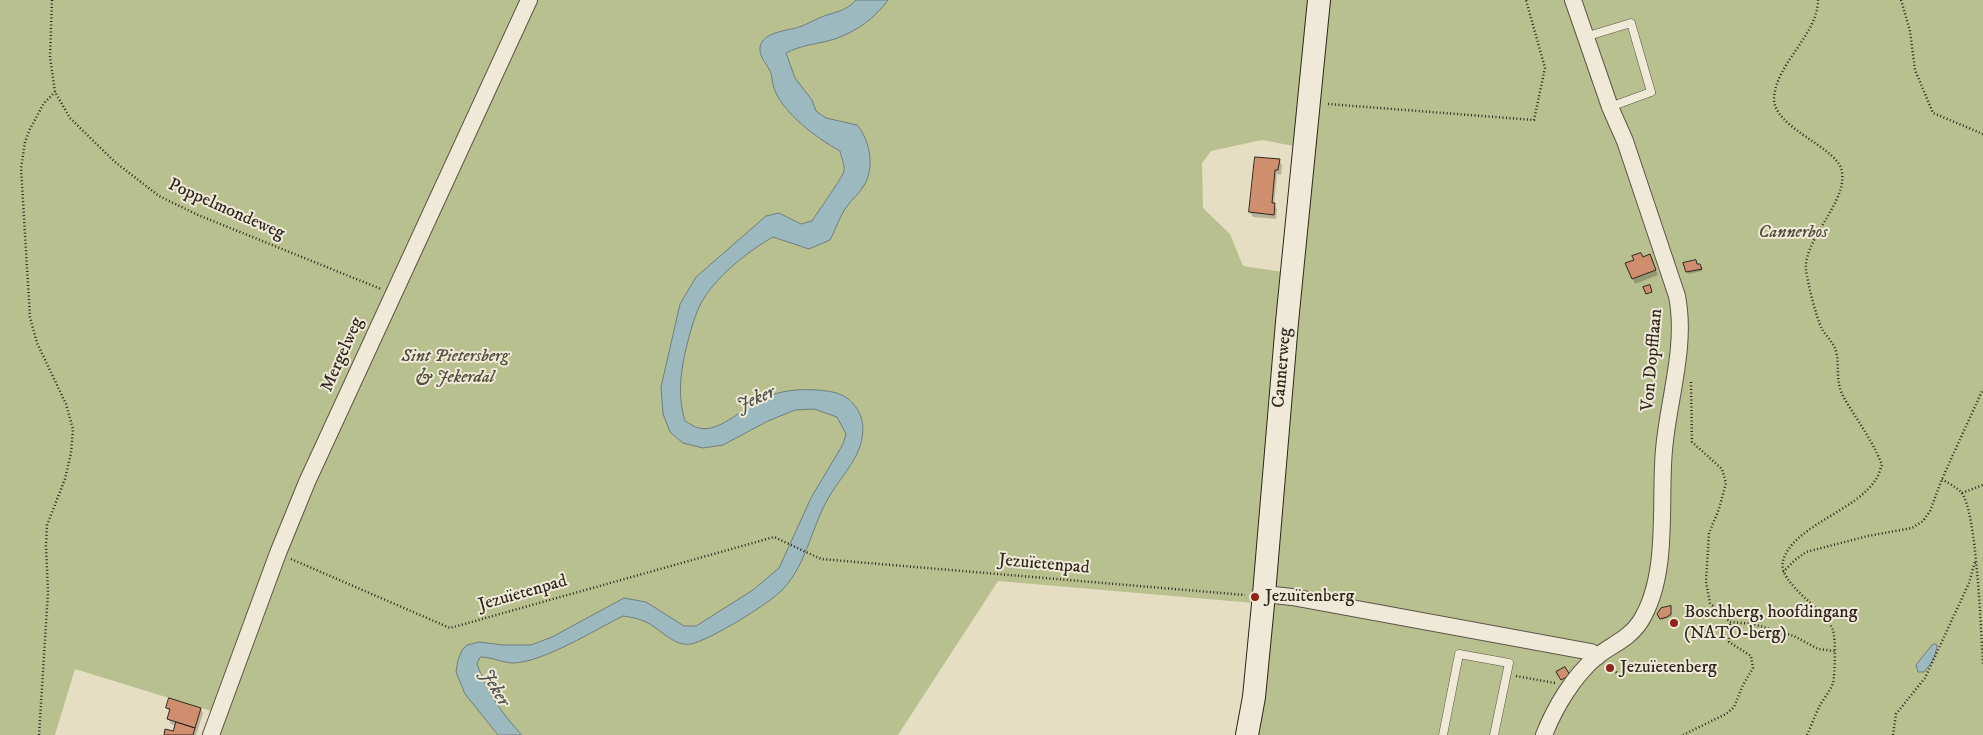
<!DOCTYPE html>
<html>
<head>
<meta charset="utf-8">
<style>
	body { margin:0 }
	canvas { display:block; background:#e6dec3 }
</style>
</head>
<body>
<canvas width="1983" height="735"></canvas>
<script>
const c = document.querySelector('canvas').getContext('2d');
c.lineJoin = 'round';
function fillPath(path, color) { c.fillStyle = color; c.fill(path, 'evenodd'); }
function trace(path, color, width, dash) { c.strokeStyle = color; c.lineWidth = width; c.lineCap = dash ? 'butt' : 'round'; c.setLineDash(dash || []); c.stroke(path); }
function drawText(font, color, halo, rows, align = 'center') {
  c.font = font + ' "IM FELL DW Pica",serif'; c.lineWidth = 4; c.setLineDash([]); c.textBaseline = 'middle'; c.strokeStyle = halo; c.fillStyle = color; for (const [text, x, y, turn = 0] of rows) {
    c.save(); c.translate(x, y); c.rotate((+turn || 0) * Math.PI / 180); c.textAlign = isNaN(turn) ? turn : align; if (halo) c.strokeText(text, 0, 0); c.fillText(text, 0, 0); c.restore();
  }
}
fillPath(new Path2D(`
	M0,0H1983V735H1238L1254,603L998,581L898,735H201L211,711L75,669L55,735H0ZM1262,140L1294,146L1283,272L1243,266L1230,234L1203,208L1202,163L1211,151Z`), '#b9c090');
const water = new Path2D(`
	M856,0H888C874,19 857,31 835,39C818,44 801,45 786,53L795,78L812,100L816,111L826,118L857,125C871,141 875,170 863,187C859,194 852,199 848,205C840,215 836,229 830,240L809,249L773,237C748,251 713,279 700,305C693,320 689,337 685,353C680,377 678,397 685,421C690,424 694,427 699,428C719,434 749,403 766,397C783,390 800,389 818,390C828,391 838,392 847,398C860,408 865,422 862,438C859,459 840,478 829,497C812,525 807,563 784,588C771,603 710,640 691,644C675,647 661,630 648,623C640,619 632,617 623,616C595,630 543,662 514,663C503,663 492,657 480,657L477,664C487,692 502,714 522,735H498L465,694L456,672L458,660L462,650L467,645L479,642L503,645H531L552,637L624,598L646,602L684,626H696L753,590L779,568L811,498L843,444L846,434L837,417L814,409L795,410L768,421L723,445L703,448L683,443L670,432L663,414L661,387L680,304L696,277L766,216L779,213L801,224L812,221C817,213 844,175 844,171C845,165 841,157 840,151C816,138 774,107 772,79C772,68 761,61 760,51C758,32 787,31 799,27C806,25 812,21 819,18C833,12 846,12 856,0Z
	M1935,644L1937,645C1936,656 1931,664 1924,672H1918L1916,665L1932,645Z`);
fillPath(water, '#9bb9be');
trace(water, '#707e7e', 1);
fillPath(new Path2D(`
	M1279,160L1282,165L1281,175L1277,174L1274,205L1277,209L1276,219L1253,217L1250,212Z
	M1652,260L1658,275L1635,284L1627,264Z
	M1685,264L1701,267L1702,271L1688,274Z
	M1670,608L1672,616L1662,620L1660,617Z
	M167,708L201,709L203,713L196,735H165L174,732L176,726L171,724L168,719L170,713Z`), '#0003');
const building = new Path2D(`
	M1255,157L1280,159L1278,170H1275L1272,203H1275L1274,215L1249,212Z
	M1641,253L1643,257L1650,254L1656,270L1632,279L1625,263L1634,260L1632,256Z
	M1696,260L1697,264H1700L1702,269L1686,272L1683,263Z
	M1650,285L1652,292L1646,294L1643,287Z
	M1671,606V614L1667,617L1660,619L1657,614L1661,608Z
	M1565,667L1570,675L1561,680L1556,672Z
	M169,698L201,708L195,728L167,719L170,709L166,708Z
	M176,722L195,728L193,735H164L165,729L173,731Z`);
fillPath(building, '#cf8f6f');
trace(building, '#30261e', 1);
const lane = new Path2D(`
	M1585,37L1631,23L1651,92L1610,107
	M1443,735L1459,654L1509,663L1494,735`);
const street = new Path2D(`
	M1264,594L1292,597L1591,652L1597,657
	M211,735L278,553L307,482L529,0
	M1544,735C1555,707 1573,677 1596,657C1611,645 1629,639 1640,622C1670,575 1659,503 1664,450C1668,400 1687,347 1677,296L1625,141L1610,107L1573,0`);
const secondary = new Path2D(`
	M1247,735L1254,697L1264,594L1287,322L1319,0`);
trace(lane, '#5e5447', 9);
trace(street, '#5e5447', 18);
trace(secondary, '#30261e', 24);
trace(new Path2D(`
	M52,0L50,57L55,92L70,118L115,162L159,196L198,215L381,289
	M1901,0L1910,31L1915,70L1933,113L1983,134
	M1328,104L1534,120L1545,68L1526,0
	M1691,382L1692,442L1722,469L1726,483L1719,509L1709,533L1706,582L1710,603L1730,622L1753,624L1794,636L1818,649L1835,651
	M1942,479C1948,483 1956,487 1961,492C1977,509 1981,635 1983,664
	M1962,493L1983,485
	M291,559L450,628L774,537L821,559L1245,595
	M1783,572L1795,560L1806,552L1868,536L1912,528L1923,521L1930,511L1942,479L1983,389
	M1608,665L1617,673
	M1516,676L1555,683
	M39,735L48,592L46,546L47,525L65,479L71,453L73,429L66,404L37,343L30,317L21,168L25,142L30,129L44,103L55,92
	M1683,735L1726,714L1734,707L1743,685L1753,668L1751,656L1729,642L1730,622
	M1807,735C1811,726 1815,716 1819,707C1823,699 1830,692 1833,683C1835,674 1836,639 1833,630C1825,609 1777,583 1783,561C1792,526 1857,511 1876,479C1879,475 1880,469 1882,465C1872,439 1856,419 1843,396C1835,380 1840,367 1836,351C1834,343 1826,336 1822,329C1816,317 1808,284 1806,270C1803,238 1851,200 1841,168C1833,146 1774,127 1774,99C1775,64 1818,35 1818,0
	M1893,735L1896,714L1925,678L1969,583L1975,562`), '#30261e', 2.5, [1, 2.5]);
trace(lane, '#efead8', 8);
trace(street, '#efead8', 16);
trace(secondary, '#efead8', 22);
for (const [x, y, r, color] of [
	[1255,597,5,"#8f2418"],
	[1674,623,5,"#8f2418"],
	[1610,668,5,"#8f2418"]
]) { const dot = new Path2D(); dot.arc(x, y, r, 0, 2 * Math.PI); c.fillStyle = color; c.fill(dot); trace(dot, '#efead8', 2); }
drawText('18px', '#30261e', '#efead8', [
	["Poppelmondeweg",226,210,24],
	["Mergelweg",343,355,-66],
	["Von Dopfflaan",1653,360,-85],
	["Cannerweg",1283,368,-85],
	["Jezuïetenpad",1044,565,5],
	["Jezuïetenpad",523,594,-16]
]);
drawText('italic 18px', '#524c3a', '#efead8', [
	["Cannerbos",1793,233],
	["Sint Pietersberg",455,357],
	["& Jekerdal",455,378]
]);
drawText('18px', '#30261e', '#efead8', [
	["Jezuïtenberg",1265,597],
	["Boschberg, hoofdingang",1684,613],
	["(NATO-berg)",1684,634],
	["Jezuïetenberg",1620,668]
], 'left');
drawText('italic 19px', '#50524e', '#efead8', [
	["Jeker",756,400,-23],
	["Jeker",494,688,60]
]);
</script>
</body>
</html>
